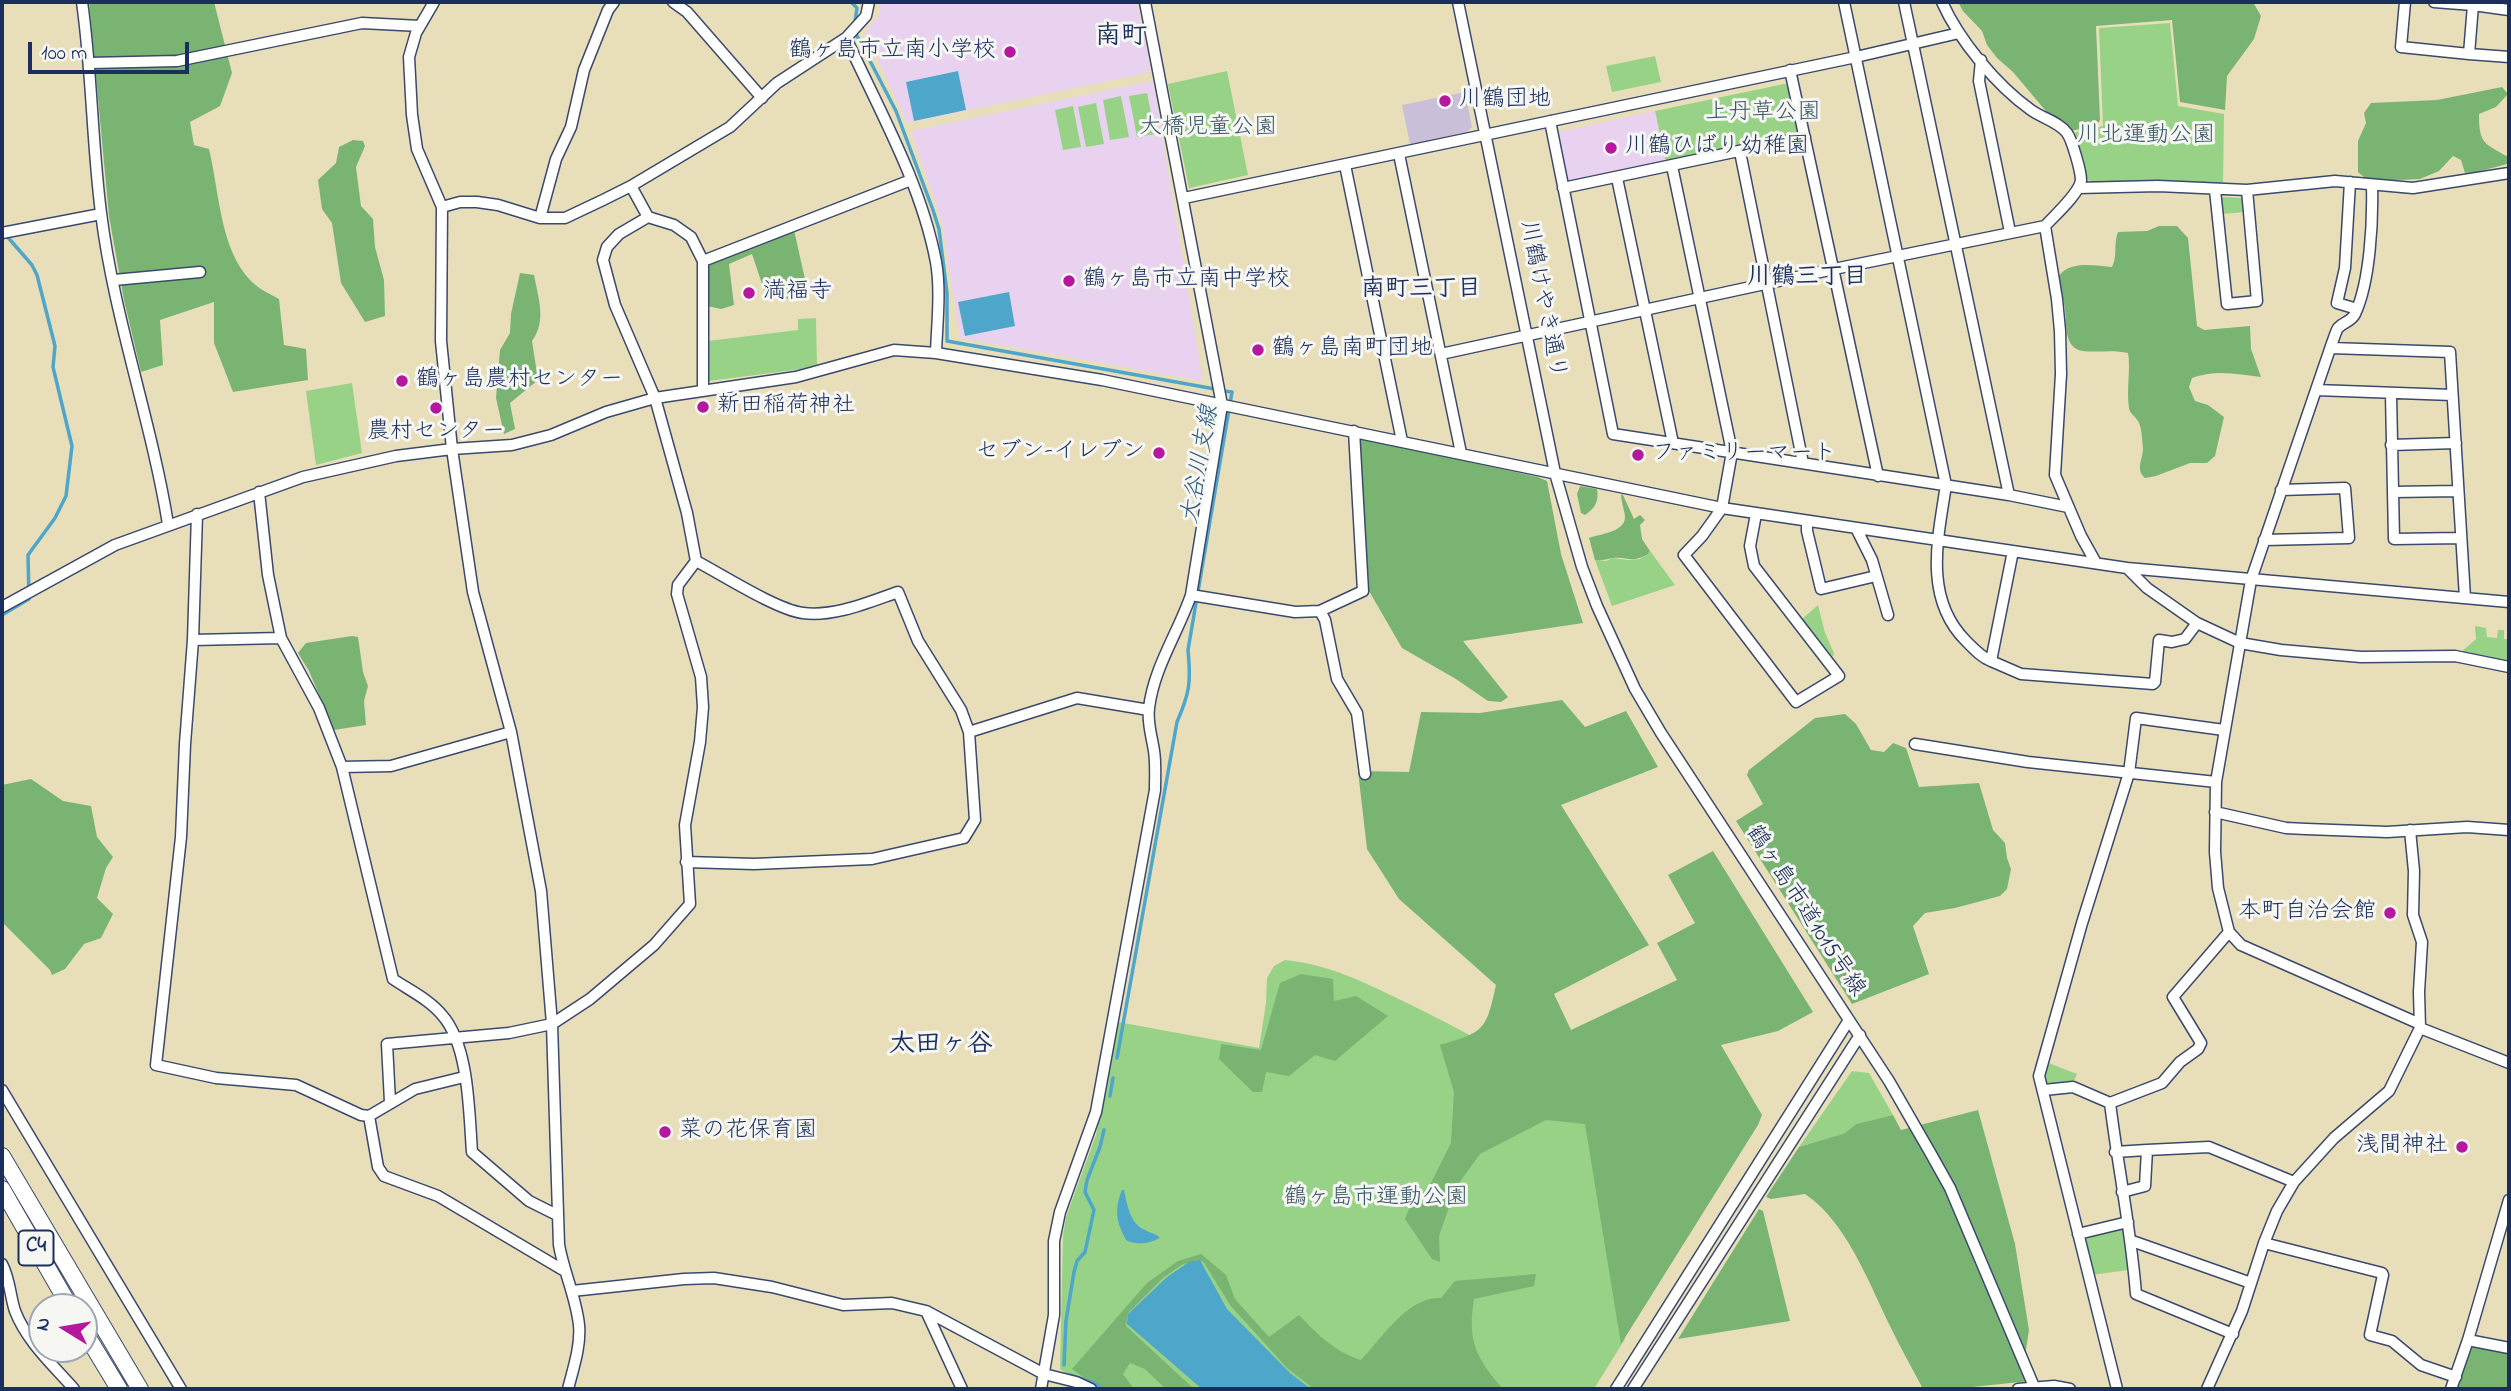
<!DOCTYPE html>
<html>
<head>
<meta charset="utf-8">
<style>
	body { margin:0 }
	#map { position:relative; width:2511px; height:1391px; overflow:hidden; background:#e8dfba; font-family:"Indie Flower",sans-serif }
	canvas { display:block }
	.frame { position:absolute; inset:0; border:4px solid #1b2f5e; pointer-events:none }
	.north { position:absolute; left:28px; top:1293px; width:70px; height:70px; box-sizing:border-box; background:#f6f6f2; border:2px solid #9ea6b7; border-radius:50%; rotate:281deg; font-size:19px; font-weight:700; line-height:28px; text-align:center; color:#1b2f5e }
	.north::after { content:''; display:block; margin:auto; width:24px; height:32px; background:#b5179e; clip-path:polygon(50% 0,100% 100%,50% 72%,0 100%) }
	.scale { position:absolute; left:28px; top:42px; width:161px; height:32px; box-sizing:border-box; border:4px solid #1b2f5e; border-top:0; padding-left:9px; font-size:21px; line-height:24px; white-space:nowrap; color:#1b2f5e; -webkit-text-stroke:5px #f6f6f2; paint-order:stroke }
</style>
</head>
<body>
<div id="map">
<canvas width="2511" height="1391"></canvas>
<div class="frame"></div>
<div class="north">N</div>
<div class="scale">100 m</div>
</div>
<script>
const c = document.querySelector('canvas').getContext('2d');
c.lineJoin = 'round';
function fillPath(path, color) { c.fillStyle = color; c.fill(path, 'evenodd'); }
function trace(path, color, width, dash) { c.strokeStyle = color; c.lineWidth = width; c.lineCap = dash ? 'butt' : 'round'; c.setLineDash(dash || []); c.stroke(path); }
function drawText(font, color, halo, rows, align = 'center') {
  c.font = font + ' "Indie Flower","Klee One",sans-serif'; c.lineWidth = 6; c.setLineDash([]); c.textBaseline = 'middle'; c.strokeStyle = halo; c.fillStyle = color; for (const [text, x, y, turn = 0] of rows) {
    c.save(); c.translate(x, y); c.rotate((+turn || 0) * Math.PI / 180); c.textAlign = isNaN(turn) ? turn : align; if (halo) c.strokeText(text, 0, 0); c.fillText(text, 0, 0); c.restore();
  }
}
fillPath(new Path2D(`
	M879,2H1137L1151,72L907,123L865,32L879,15Z
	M1153,81L1203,381L960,338L942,223L911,131Z
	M1655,111L1666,161L1569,181L1566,179L1557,135L1559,132Z`), '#e8d2ef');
fillPath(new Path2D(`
	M1465,92L1472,127L1467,132L1410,144L1402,105Z`), '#c9bfd8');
fillPath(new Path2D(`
	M2170,23L2178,106L2224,114L2223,185L2152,181L2091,182L2085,177L2074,133L2103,126L2099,28Z
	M1655,56L1661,82L1612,92L1606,66Z
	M1227,71L1248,175L1189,188L1168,84Z
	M1784,84L1789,85L1799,133L1666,161L1655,111Z
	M1147,93L1155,134L1137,137L1129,96Z
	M1121,96L1129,137L1110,140L1103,100Z
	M1096,103L1104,144L1086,147L1078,107Z
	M1073,106L1081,147L1063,150L1055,110Z
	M2223,197L2242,198L2245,201V212L2222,214L2220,201Z
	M816,318L817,367L709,381L708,341L798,330V319Z
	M352,383L362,453L316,465L306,391Z
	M1650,551L1675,585L1612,606L1595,560L1606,561L1613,558L1628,560L1640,559L1648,554Z
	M1818,605L1825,633L1834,653L1833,657L1802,619Z
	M2475,626L2486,628L2487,637L2497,638L2498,630H2504V639H2509V663L2460,653L2476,639Z
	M1285,960C1328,964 1366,983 1405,1002C1469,1033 1530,1068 1592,1104L1625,1339L1594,1389H1088L1060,1369L1063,1235L1066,1217L1096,1135L1118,1022L1259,1048L1266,1003L1267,978L1274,966Z
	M2046,1062L2077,1074L2074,1081L2048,1084L2042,1076Z
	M1852,1071L1869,1073L1893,1115L1856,1124L1845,1133L1799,1147Z
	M2125,1229L2129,1270L2091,1275L2082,1237Z`), '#97d286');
fillPath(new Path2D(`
	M89,2H214L232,73L220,106L190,122L194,145L209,149C219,190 220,250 251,281C259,289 270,294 279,299L284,345L306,349L308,380L233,392L214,343V302L160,320L163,365L141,372L124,300L109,216Z
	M1958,2H2253L2261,16L2254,39L2227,76L2225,110L2180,102L2172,20L2096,26L2100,120L2097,125L2071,131L2050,116L2013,72L1997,58L1987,45L1982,31L1963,11Z
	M2502,87L2508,94L2496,107L2479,114C2479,144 2484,143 2508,157L2507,164L2477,172L2465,173L2461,160L2453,156L2439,171L2420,179L2378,181L2366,179L2358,172V141L2366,123L2364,113L2371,103L2437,100Z
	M353,140L363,141L365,146L356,167L361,206L373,219L375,247L384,280L385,316L365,322L341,283L332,223L322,209L318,180L336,163L339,147Z
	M2159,226H2177L2188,238L2197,326L2204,330L2250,326L2251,349L2261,377C2239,374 2214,369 2192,378L2189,387L2195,401L2208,405L2224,417L2215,456L2207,463H2190L2156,476L2145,478C2135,469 2143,460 2143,448C2142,440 2142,427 2138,421C2134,415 2130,414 2129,408C2126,390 2131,368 2128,353C2111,349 2099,353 2083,351C2063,348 2067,324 2065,309C2063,298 2061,287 2059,276C2070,260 2096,266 2112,267C2118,255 2113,245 2118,232L2147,231Z
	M794,230L809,297C795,300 778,300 765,293L752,254L729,264L734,305L721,309L707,306L706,262Z
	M520,273L534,275C538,297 547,321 532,341L538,380L510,403L515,429L504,434L496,398L500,350L510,333L511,314Z
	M1360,438L1538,477L1547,481L1561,554L1583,623L1463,641L1508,697L1501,702L1488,701L1456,679L1402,648L1369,591Z
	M1580,486L1597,489C1599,502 1595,508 1585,515L1581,513L1577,494Z
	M1621,494L1623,495L1634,519L1640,515L1645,520L1640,525L1642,539L1650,551L1648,554C1631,564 1628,556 1613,558C1606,559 1603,561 1595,560L1589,538C1600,534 1624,532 1625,518C1625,512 1621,502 1621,494Z
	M352,636L358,637L363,672L368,686L364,701L366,725L334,730L309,671L298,653L306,643Z
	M1562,700L1585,727L1626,711L1658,767L1561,805L1649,945L1554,994L1571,1030L1677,980L1657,943L1695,923L1668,875L1713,851L1813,1012L1778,1031L1721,1045L1762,1115L1758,1125L1621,1344L1585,1124L1546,1120L1480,1154L1456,1187L1439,1236L1440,1262L1432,1259L1405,1219L1411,1204L1430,1185L1451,1143L1454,1092L1440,1045C1485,1032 1486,1030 1496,985L1399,899L1367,849L1358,771L1409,772L1421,712L1480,713Z
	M1845,714L1856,724L1871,750L1884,752L1893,743L1906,748L1919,787L1979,783L1993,830L2005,843L2007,858L2011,869L2007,889L2000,896L1955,908L1925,913L1913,926L1929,974L1852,1004L1736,821L1763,804L1747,775L1749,770L1815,718Z
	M31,779L63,801L91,806L97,837L113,857L106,868L97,898L113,914L101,938L84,944L65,969L52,975L50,970L2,922V785Z
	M1301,974L1333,979L1334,1001L1356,996L1388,1016L1335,1061L1315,1055L1289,1076L1266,1072L1262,1092H1253L1219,1059L1221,1044L1261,1050L1280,983Z
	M1978,1110L2015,1244L2029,1330L2026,1350L2030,1381L1953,1389H1923C1912,1368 1900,1347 1890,1326C1869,1283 1846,1221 1805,1194L1771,1199L1766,1197L1799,1147L1845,1133L1856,1124L1893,1115L1901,1130Z
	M1759,1209L1763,1211L1790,1321L1678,1339Z
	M1201,1254L1226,1275L1235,1299L1269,1337L1299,1315C1318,1335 1335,1352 1361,1360C1382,1338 1408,1296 1441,1298L1455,1281L1536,1274L1534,1286L1474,1299C1467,1341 1476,1358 1503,1389H1314L1287,1368L1230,1305L1203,1261L1183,1264L1164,1277L1128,1313L1126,1326L1194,1389H1166L1145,1369L1130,1363L1123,1374L1134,1389H1099L1072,1369L1147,1283L1178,1261Z
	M2471,1346L2509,1353V1389H2457Z`), '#79b473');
fillPath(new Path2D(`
	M958,71L966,110L914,121L906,82Z
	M1009,292L1015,326L965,336L958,302Z
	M1122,1190H1124C1127,1204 1130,1224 1145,1230C1151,1234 1154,1232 1160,1238C1148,1244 1140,1245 1127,1241C1116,1223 1114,1209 1122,1190Z
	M1200,1260L1227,1309L1290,1373L1311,1389H1202L1127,1324L1128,1314L1167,1277L1189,1262Z`), '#4ea6cb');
trace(new Path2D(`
	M851,2L857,8L855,22
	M854,30L896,111L933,210L939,229L947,293V341L1215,389
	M2,205V212
	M2,615L29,599L28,555L55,518L66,496L72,446L53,367L55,346L37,275L32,265L5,234
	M1117,1058L1177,722C1190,692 1191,682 1188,650L1232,392L1223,391
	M1110,1096L1113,1078
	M1064,1365L1066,1321L1074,1272L1077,1261L1085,1252L1094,1210L1085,1192L1087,1180L1100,1147L1104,1130
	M1070,1375L1096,1384L1102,1389`), '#4ea6cb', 3.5);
const minor = new Path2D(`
	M82,2C92,72 92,143 101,213C114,318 151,419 168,524
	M434,2L416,33L409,57L412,115L417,149L442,207L441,341L452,449L473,592L511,732L541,891L552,1024L559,1245C564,1273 576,1297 579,1325C581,1346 573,1369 568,1389
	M673,2L687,12L762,98
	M1458,2L1555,473L1582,567L1597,606L1635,689L1661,733L1889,1081L1931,1154L1950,1188L2035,1389
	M1844,2L1946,485C1938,538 1923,598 1966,641C1974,649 1981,657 1991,661
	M1904,2L2009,495
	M1942,2C1959,40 1996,85 2031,110C2042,118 2059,122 2067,133C2072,140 2081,171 2081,180C2080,193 2054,216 2045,226L2057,299L2060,331L2061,374L2055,475L2081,536L2096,563
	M2405,2L2401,47L2469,54
	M2434,2L2473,5
	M2509,10L2473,5L2469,54L2509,57
	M846,38C879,110 921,183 936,262C941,291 937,324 936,353
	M1981,60L1979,81L2010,232
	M90,63L177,61L362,23L420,26
	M1790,70L1878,476
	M1550,121L1613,434L2009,495L2068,507
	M1740,152L1803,463
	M1399,154L1461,453
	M1345,165L1402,441
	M1672,166L1732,452L1722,508L1702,536L1684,555L1796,702L1839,676L1754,566L1750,546L1756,514
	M1617,178L1673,443
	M2350,182L2345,268L2337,303L2357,309
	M631,186L648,217L674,225L691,237L703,261V389
	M2372,186C2373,222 2370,282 2355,314C2351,322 2343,322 2338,328C2336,331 2334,338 2332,343L2251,580L2216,782L2215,852L2218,888L2229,932L2241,945L2420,1024
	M1563,188L1805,137
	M2078,188L2158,186L2247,190L2335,181L2413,188L2509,173
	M2215,190L2227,304L2257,301L2247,190
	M1184,198L1856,57L1959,33
	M442,207L460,202H477L498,205L540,218H565L603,200L631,186L730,127L777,83L846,38L866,16L869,2
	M648,217L619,234L607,247L603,260L615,305L655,398L687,513L696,561C721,574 777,610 803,613C835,617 869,602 898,592L918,641L961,710L969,732L975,820L964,838L872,859L754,864L686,862
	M540,218L556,159L571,127L584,70L608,10L614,2
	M2,233L101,214
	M703,261L911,180
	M114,280L200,272
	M2331,348L2450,352L2465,598
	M1441,354L1834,269L2045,226
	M2316,390L2452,395
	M2391,394L2394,539L2461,538
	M2391,445L2456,443
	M259,492L268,575L281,638L319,708L342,767L393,979C409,990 430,1000 442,1015C469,1045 469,1112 472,1152L529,1201L557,1215
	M2393,492L2458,491
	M197,514L193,640L185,744L181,837L156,1065L216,1078L296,1085L361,1115L369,1116L415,1089L464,1077
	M1807,522V531L1821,589L1876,576
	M1856,528L1872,560L1888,615
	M2264,540L2349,538L2345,488L2281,490
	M2013,551L1991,661L2021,674L2153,684L2155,682L2159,640L2172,642L2185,639L2197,623
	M2127,568L2147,588L2197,623L2240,643L2281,650L2361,657L2455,656L2509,667
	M1191,595L1295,612L1320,611L1363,591L1354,431
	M2,607L115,545L303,477L396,456L452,449L512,445L551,435L606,412L655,398L796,377L894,350L936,353L1102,380L1722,508L2127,568L2509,602
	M1320,611L1325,620L1337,679L1357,713L1365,774
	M193,640L281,638
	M969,732L1077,698L1149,710
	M1915,744L2028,762L2216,782
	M342,767L391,766L511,732
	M2215,812L2286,828L2306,829L2387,832L2467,827L2509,830
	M2420,1028L2509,1063
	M2,1090L181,1389
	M2044,1090L2073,1087L2110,1103L2162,1083L2180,1062L2198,1049L2201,1043L2173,997L2229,932
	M390,1102L387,1044L509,1033L552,1024L590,999L654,945L690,904L685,825L700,742L703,707L701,677L677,594L678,585L696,561
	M2110,1103C2118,1167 2131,1230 2136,1294L2233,1334
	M369,1116L378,1167L384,1176L438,1196L563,1270
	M2147,1150L2209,1147L2294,1182
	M2115,1152L2147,1150L2145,1186L2122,1192
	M2078,1234L2128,1222
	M2132,1241L2251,1283
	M2264,1243L2382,1273L2383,1275L2370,1335L2392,1341L2421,1365L2456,1377
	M2,1264C10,1279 10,1296 15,1311C27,1342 53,1365 74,1389
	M572,1291L684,1279L714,1278L772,1287L843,1305L892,1303L926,1311L1044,1374L1076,1382L1091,1389
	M926,1311L962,1389
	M2468,1340L2509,1348
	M1041,1389L1054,1315V1241L1060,1212L1096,1112L1155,790C1155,777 1156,764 1154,751C1152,737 1147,723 1149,708C1154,667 1178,633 1191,595L1222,405L1145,2
	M1616,1389L1849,1020
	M1633,1389L1860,1035
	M2018,1389L2054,1386L2070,1389
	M2117,1389L2039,1076L2082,923L2129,773L2136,718L2224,730
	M2207,1389L2242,1311L2264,1243L2277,1211L2294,1182L2334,1138L2389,1091L2420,1028L2419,992L2422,942L2413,915L2414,871L2410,830
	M2451,1389L2468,1340L2509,1200`);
const highway = new Path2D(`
	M2,1156L140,1389
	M2,1189L70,1307
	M84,1331L119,1389`);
trace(minor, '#3a496c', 13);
trace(highway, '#3a496c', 18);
trace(minor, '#fff', 10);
trace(highway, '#fff', 16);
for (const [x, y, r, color] of [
	[1010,52,7,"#b5179e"],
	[1445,101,7,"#b5179e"],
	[1611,148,7,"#b5179e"],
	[1069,281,7,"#b5179e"],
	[749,293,7,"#b5179e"],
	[1258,350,7,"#b5179e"],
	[402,381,7,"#b5179e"],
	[703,407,7,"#b5179e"],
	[436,408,7,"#b5179e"],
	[1159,453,7,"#b5179e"],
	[1638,455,7,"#b5179e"],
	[2390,913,7,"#b5179e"],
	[665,1132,7,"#b5179e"],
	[2462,1147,7,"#b5179e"]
]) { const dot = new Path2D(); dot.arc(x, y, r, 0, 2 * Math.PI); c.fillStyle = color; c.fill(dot); trace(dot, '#f6f6f2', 2.5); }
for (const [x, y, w] of [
	[36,1248,35]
]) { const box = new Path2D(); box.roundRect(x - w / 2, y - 17.5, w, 35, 5); c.fillStyle = '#f6f6f2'; c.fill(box); trace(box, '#1b2f5e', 2); }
drawText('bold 21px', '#1b2f5e', null, [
	["C4",36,1248]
]);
drawText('23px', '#1b2f5e', '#f6f6f2', [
	["鶴ヶ島市立南小学校",996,52,"right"],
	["川鶴団地",1459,101],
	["川鶴ひばり幼稚園",1625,148],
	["鶴ヶ島市立南中学校",1083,281],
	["満福寺",763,293],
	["鶴ヶ島南町団地",1272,350],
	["鶴ヶ島農村センター",416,381],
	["新田稲荷神社",717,407],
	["農村センター",436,433,"center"],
	["セブン-イレブン",1145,453,"right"],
	["ファミリーマート",1652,455],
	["本町自治会館",2376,913,"right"],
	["菜の花保育園",679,1132],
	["浅間神社",2448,1147,"right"]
], 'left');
drawText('23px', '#3a5868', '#f6f6f2', [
	["上丹草公園",1763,114],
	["大橋児童公園",1208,129],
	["川北運動公園",2146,137],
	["鶴ヶ島市運動公園",1376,1199]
]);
drawText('23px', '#1b2f5e', '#f6f6f2', [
	["川鶴けやき通り",1541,300,79],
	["鶴ヶ島市道1015号線",1804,912,57]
]);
drawText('bold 24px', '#1b2f5e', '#f6f6f2', [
	["川鶴三丁目",1807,279],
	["南町三丁目",1421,291]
]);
drawText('italic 24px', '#2d5984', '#f6f6f2', [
	["大谷川支線",1202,465,-80]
]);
drawText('bold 26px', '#1b2f5e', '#f6f6f2', [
	["南町",1121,39],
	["太田ヶ谷",941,1047]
]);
</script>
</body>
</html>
